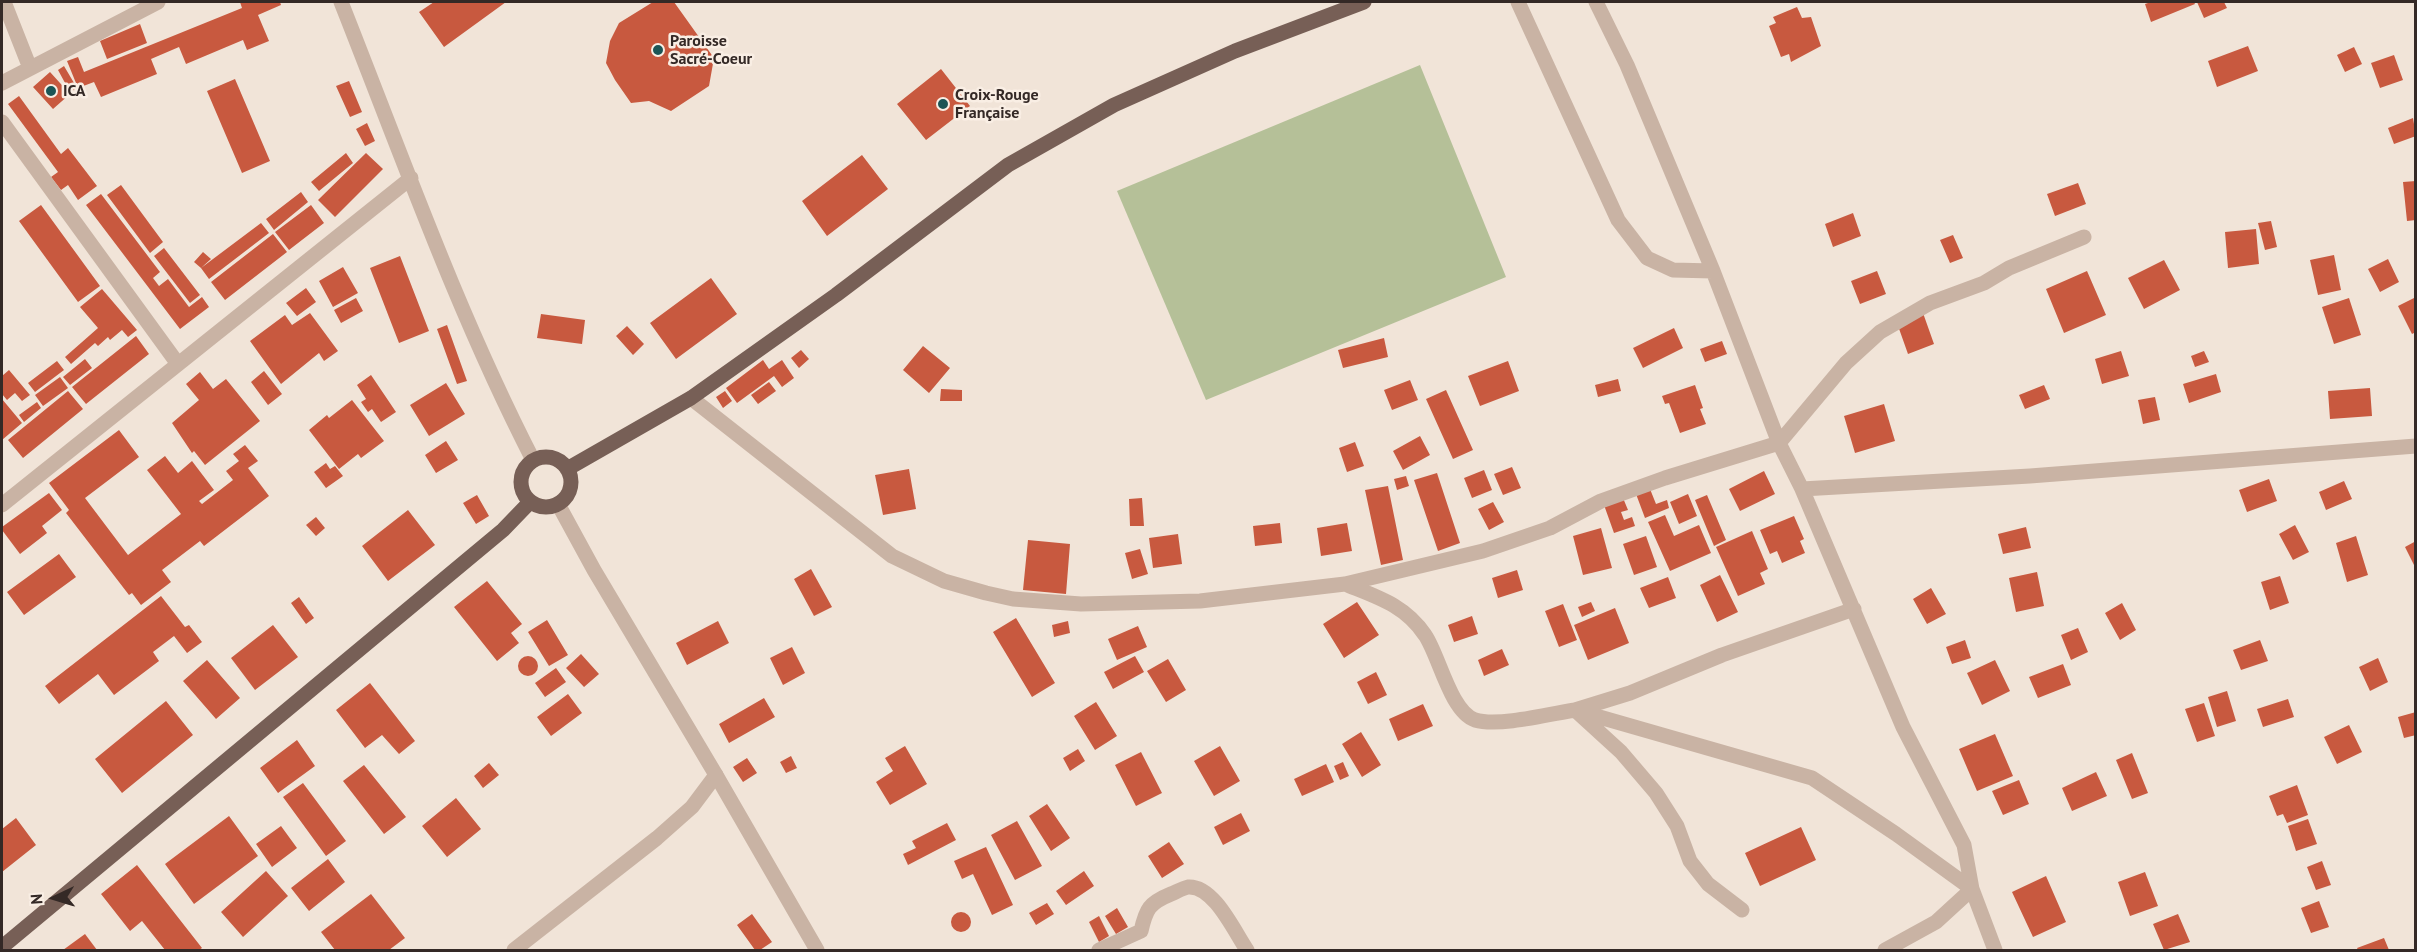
<!DOCTYPE html>
<html>
<head>
<meta charset="utf-8">
<style>
	body { margin:0 }
	#map { position:relative; width:2417px; height:952px; overflow:hidden; background:#f1e4d8; font-family:"PT Sans",sans-serif }
	canvas { display:block }
	.frame { position:absolute; inset:0; border:3px solid #342926; pointer-events:none }
	.north { position:absolute; left:24px; top:868px; width:60px; height:60px; -webkit-text-stroke:4px #f9eee4; paint-order:stroke; rotate:266deg; font-size:16px; font-weight:700; line-height:24px; text-align:center; color:#342926 }
	.north::after { content:''; display:block; margin:auto; width:21px; height:27px; background:#342926; clip-path:polygon(50% 0,100% 100%,50% 72%,0 100%) }
</style>
</head>
<body>
<div id="map">
<canvas width="2417" height="952"></canvas>
<div class="frame"></div>
<div class="north">N</div>
</div>
<script>
const c = document.querySelector('canvas').getContext('2d');
c.lineJoin = 'round';
function fillPath(path, color) { c.fillStyle = color; c.fill(path, 'evenodd'); }
function trace(path, color, width, dash) { c.strokeStyle = color; c.lineWidth = width; c.lineCap = dash ? 'butt' : 'round'; c.setLineDash(dash || []); c.stroke(path); }
function drawText(font, color, halo, rows, align = 'center') {
  c.font = font + ' "PT Sans",sans-serif'; c.lineWidth = 5; c.setLineDash([]); c.textBaseline = 'middle'; c.strokeStyle = halo; c.fillStyle = color; for (const [text, x, y, turn = 0] of rows) {
    c.save(); c.translate(x, y); c.rotate((+turn || 0) * Math.PI / 180); c.textAlign = isNaN(turn) ? turn : align; if (halo) c.strokeText(text, 0, 0); c.fillText(text, 0, 0); c.restore();
  }
}
fillPath(new Path2D(`
	M1420,65L1506,277L1206,400L1117,191Z`), '#b5c098');
fillPath(new Path2D(`
	M240,2H280L281,5L258,15L269,41L247,50L243,40L186,64L179,47L151,59L157,74L101,97L94,82L78,88L67,61L78,57L84,72L242,8Z
	M434,2H506L444,47L419,12Z
	M653,2H674L714,58L709,86L671,111L649,101L631,103L615,80L606,63L610,41L619,23Z
	M2151,2H2194L2195,4L2151,22L2145,4Z
	M2197,2H2224L2227,8L2204,18Z
	M1797,7L1802,18L1811,17L1821,46L1791,62L1789,54L1781,57L1769,26L1776,23L1773,17Z
	M140,24L147,43L107,59L100,41Z
	M2248,46L2258,71L2217,87L2208,61Z
	M2354,47L2362,64L2345,72L2337,55Z
	M2394,55L2403,80L2380,88L2371,63Z
	M64,66L77,88L70,92L58,70Z
	M941,69L970,106L926,140L897,104Z
	M50,72L70,94L53,109L33,87Z
	M235,79L270,161L242,173L207,91Z
	M349,81L362,112L350,117L336,86Z
	M19,96L61,154L68,148L97,186L78,200L68,185L61,190L51,177L58,172L8,104Z
	M2413,118L2416,136L2394,144L2388,128Z
	M367,123L375,141L365,146L356,129Z
	M346,153L353,163L319,191L311,182Z
	M366,153L383,169L335,217L318,200Z
	M862,155L888,189L827,236L802,201Z
	M2416,181V220L2407,221L2403,182Z
	M2078,183L2086,204L2055,216L2047,194Z
	M121,185L163,242L150,253L107,195Z
	M301,192L308,202L274,230L266,219Z
	M101,194L160,272L153,278L159,286L168,279L189,307L202,297L209,307L180,329L86,205Z
	M41,205L100,286L78,302L19,221Z
	M311,205L324,223L289,250L275,232Z
	M1853,213L1861,236L1833,247L1825,224Z
	M2271,221L2277,247L2265,250L2258,223Z
	M261,223L269,233L209,279L201,268Z
	M2256,229L2259,264L2228,268L2225,232Z
	M273,234L287,252L225,300L211,282Z
	M1953,235L1963,258L1950,263L1940,240Z
	M164,248L200,295L190,303L154,256Z
	M203,252L211,259L201,268L194,262Z
	M2334,255L2341,290L2318,295L2310,260Z
	M400,256L429,331L399,343L370,268Z
	M2388,259L2399,282L2380,292L2368,269Z
	M2164,260L2180,290L2144,309L2128,278Z
	M343,267L358,293L333,307L319,281Z
	M1877,271L1886,294L1860,304L1851,281Z
	M2087,271L2106,315L2064,333L2046,289Z
	M711,278L737,314L676,359L650,323Z
	M306,288L316,302L297,316L286,303Z
	M102,289L137,330L128,337L122,330L110,340L108,337L98,346L95,343L71,364L65,357L98,328L80,307Z
	M2416,297V332L2412,334L2398,306Z
	M356,298L363,311L341,323L334,310Z
	M2349,298L2361,335L2334,344L2322,307Z
	M310,313L338,351L324,361L319,353L281,384L250,341L285,315L292,325Z
	M1923,313L1934,344L1908,354L1897,323Z
	M541,314L585,320L582,344L537,338Z
	M447,325L467,381L457,384L437,329Z
	M627,326L644,344L633,355L616,336Z
	M1674,328L1683,348L1643,368L1633,348Z
	M136,336L149,354L86,404L72,387Z
	M1384,338L1388,357L1343,368L1338,350Z
	M1722,341L1727,354L1705,362L1700,349Z
	M923,346L950,368L929,393L903,370Z
	M801,350L809,359L799,368L791,358Z
	M2121,351L2129,376L2102,384L2095,359Z
	M2204,351L2209,362L2195,367L2191,356Z
	M85,359L92,368L70,385L63,377Z
	M763,360L769,369L782,360L794,378L782,387L774,376L737,403L726,388Z
	M57,361L64,370L35,392L28,383Z
	M1508,361L1519,391L1480,406L1468,376Z
	M9,370L30,395L22,401L15,393L7,400L2,394V376Z
	M264,371L282,394L268,405L251,382Z
	M200,372L213,389L226,379L260,421L205,465L194,451L192,453L172,423L199,400L186,384Z
	M2216,374L2221,392L2189,403L2183,384Z
	M371,375L396,412L381,422L372,409L368,412L361,402L366,399L357,385Z
	M60,377L68,388L43,406L35,395Z
	M1618,379L1621,391L1598,397L1595,385Z
	M1410,380L1418,400L1392,410L1384,390Z
	M769,382L776,391L758,404L751,395Z
	M446,383L465,414L429,436L410,405Z
	M1695,385L1703,408L1700,409L1706,424L1680,433L1669,403L1665,404L1662,396Z
	M2044,385L2050,399L2025,409L2019,395Z
	M2370,388L2372,416L2330,419L2328,391Z
	M941,389L962,390V401H940Z
	M1446,390L1473,450L1453,459L1426,399Z
	M68,391L83,409L23,458L8,440Z
	M725,391L732,401L723,408L716,397Z
	M2155,397L2160,420L2143,424L2138,400Z
	M2,399L22,423L2,440Z
	M352,400L384,441L361,458L358,454L339,469L309,430L327,415L329,418Z
	M37,402L41,408L24,422L19,415Z
	M1884,404L1895,441L1855,453L1844,416Z
	M119,430L139,457L85,498L128,555L181,514L147,470L165,456L178,473L192,461L214,490L199,501L202,504L233,480L226,471L239,461L233,454L245,445L258,461L248,468L269,496L204,546L200,541L162,570L171,582L141,605L132,593L129,595L66,513L69,510L49,483Z
	M1420,436L1430,455L1403,470L1393,451Z
	M446,441L458,460L436,473L425,455Z
	M1355,442L1364,466L1347,472L1339,448Z
	M326,463L330,469L335,466L343,476L326,488L314,472Z
	M1512,467L1521,488L1503,495L1494,474Z
	M909,469L916,509L883,515L875,475Z
	M1484,470L1492,490L1472,498L1464,478Z
	M1764,471L1775,494L1740,511L1729,489Z
	M1437,473L1460,543L1438,551L1414,480Z
	M1406,476L1409,486L1397,490L1394,479Z
	M2269,479L2277,501L2247,512L2239,490Z
	M2344,481L2352,499L2326,510L2319,492Z
	M1388,486L1403,560L1381,565L1365,490Z
	M1650,489L1656,504L1667,500L1669,508L1645,518L1636,494Z
	M49,493L62,510L42,526L47,533L20,554L2,530V527Z
	M1688,494L1697,516L1679,524L1670,502Z
	M477,495L489,516L476,524L463,503Z
	M1707,495L1726,540L1714,546L1695,500Z
	M1142,498L1144,526H1130L1129,499Z
	M1623,498L1628,510L1621,512L1624,520L1632,517L1635,526L1614,533L1604,505Z
	M1493,502L1504,522L1489,530L1478,509Z
	M408,510L435,545L388,581L362,546Z
	M1665,515L1674,536L1699,525L1711,553L1670,571L1648,522Z
	M1794,516L1804,539L1800,541L1805,553L1782,563L1777,551L1770,554L1760,530Z
	M316,517L325,528L316,536L306,525Z
	M1280,523L1282,543L1255,546L1253,526Z
	M1347,523L1352,551L1321,556L1317,528Z
	M2295,525L2309,552L2293,560L2279,534Z
	M2026,527L2031,548L2003,554L1998,534Z
	M1601,528L1612,568L1583,575L1573,536Z
	M1752,531L1768,569L1760,573L1765,584L1738,596L1716,547Z
	M1178,534L1182,564L1153,568L1149,538Z
	M1646,536L1657,567L1634,575L1623,544Z
	M2356,536L2368,575L2347,582L2336,543Z
	M1028,540L1070,544L1066,594L1023,590Z
	M2416,541V569L2405,547Z
	M1140,549L1148,574L1132,579L1125,553Z
	M59,554L76,577L24,615L7,592Z
	M811,569L832,607L814,616L794,579Z
	M1517,570L1523,590L1498,598L1492,578Z
	M2037,572L2044,606L2016,612L2009,578Z
	M1720,575L1738,612L1717,622L1700,585Z
	M2280,576L2289,603L2270,610L2261,582Z
	M1668,577L1676,598L1649,608L1640,588Z
	M487,581L522,624L511,633L519,643L497,661L454,607Z
	M1931,588L1946,614L1927,624L1913,599Z
	M161,596L185,627L189,625L202,642L187,653L174,636L153,652L159,661L114,695L98,674L59,704L45,686Z
	M299,597L314,618L306,624L291,603Z
	M1357,602L1379,635L1344,658L1323,624Z
	M1591,602L1595,611L1582,617L1578,607Z
	M2122,603L2136,630L2120,640L2105,613Z
	M1563,604L1577,640L1559,647L1545,611Z
	M1615,608L1629,643L1588,660L1574,625Z
	M1472,616L1478,634L1454,642L1448,625Z
	M1016,618L1055,683L1032,697L993,632Z
	M547,620L568,655L549,666L528,632Z
	M718,621L729,643L687,665L676,643Z
	M1068,621L1070,633L1054,637L1052,625Z
	M273,625L298,657L255,690L231,658Z
	M1138,626L1147,647L1117,660L1108,639Z
	M2078,628L2088,652L2071,660L2061,635Z
	M1965,640L1971,658L1952,664L1946,647Z
	M2260,640L2268,661L2241,670L2233,650Z
	M792,647L805,673L783,685L770,658Z
	M1502,649L1509,665L1484,676L1478,660Z
	M581,654L599,674L584,687L566,668Z
	M1135,656L1144,672L1113,689L1104,672Z
	M518 666a10 10 0 1 1 20 0a10 10 0 1 1-20 0Z
	M2378,658L2388,682L2370,691L2359,667Z
	M1168,659L1186,690L1166,702L1147,671Z
	M207,660L240,698L216,719L183,681Z
	M1995,660L2010,691L1982,705L1967,673Z
	M2063,664L2071,685L2038,698L2029,677Z
	M556,668L566,682L545,697L535,683Z
	M1376,672L1387,695L1368,704L1357,682Z
	M370,683L415,741L399,754L382,735L365,748L336,710Z
	M2227,691L2236,721L2217,727L2208,697Z
	M568,694L582,713L551,736L537,717Z
	M764,698L775,717L729,743L719,724Z
	M2288,699L2294,717L2263,727L2257,709Z
	M166,701L193,735L122,793L95,759Z
	M1096,702L1117,736L1095,750L1074,716Z
	M2204,703L2215,736L2197,742L2185,709Z
	M1423,704L1433,726L1398,741L1389,719Z
	M2416,712V735L2404,738L2398,717Z
	M2349,725L2362,752L2337,764L2324,737Z
	M1361,732L1381,765L1362,777L1342,744Z
	M1995,734L2013,776L1977,791L1959,749Z
	M297,740L315,766L278,793L260,768Z
	M905,746L927,784L890,805L876,782L893,771L885,758Z
	M1220,746L1240,781L1214,796L1194,761Z
	M1078,749L1085,761L1070,771L1063,758Z
	M1141,752L1162,793L1136,806L1115,765Z
	M2132,753L2148,793L2132,799L2116,760Z
	M791,756L797,768L786,773L780,762Z
	M747,758L757,773L743,782L733,767Z
	M1343,762L1349,776L1340,780L1334,766Z
	M489,763L499,775L483,788L474,776Z
	M1326,764L1334,782L1302,796L1294,779Z
	M364,765L406,817L384,834L343,781Z
	M2096,772L2107,796L2072,811L2062,788Z
	M2019,780L2029,804L2003,815L1992,791Z
	M303,783L346,841L326,856L283,797Z
	M2297,785L2308,815L2287,823L2283,814L2277,816L2269,796Z
	M456,798L481,829L447,857L422,826Z
	M1047,804L1070,838L1051,851L1029,816Z
	M1241,813L1250,831L1223,845L1214,827Z
	M229,816L258,856L194,904L165,864Z
	M16,818L36,845L2,872V829Z
	M2308,819L2317,844L2296,851L2288,826Z
	M1017,821L1042,866L1015,880L991,835Z
	M947,823L956,840L908,865L903,854L916,848L912,841Z
	M281,826L297,848L272,867L256,844Z
	M1801,827L1816,860L1760,886L1745,853Z
	M1169,842L1184,864L1162,878L1148,856Z
	M986,847L1013,905L992,915L973,874L962,879L954,861Z
	M328,859L345,882L309,911L291,888Z
	M2322,861L2331,885L2316,890L2307,867Z
	M137,865L202,948L199,950H165L142,921L130,931L101,894Z
	M266,871L288,896L243,937L221,912Z
	M1084,871L1094,886L1066,905L1056,891Z
	M2145,872L2158,906L2130,916L2118,882Z
	M2046,876L2066,922L2033,937L2012,892Z
	M371,894L405,938L389,950H335L321,932Z
	M2319,901L2329,927L2311,933L2301,908Z
	M1047,903L1054,914L1036,925L1029,913Z
	M1117,908L1128,927L1116,934L1105,916Z
	M951 922a10 10 0 1 1 20 0a10 10 0 1 1-20 0Z
	M752,914L772,942L760,950H755L737,925Z
	M2178,914L2190,942L2164,950L2153,924Z
	M1099,916L1109,936L1099,942L1089,922Z
	M85,934L97,950H63Z
	M2384,938L2389,950H2358L2357,948Z`), '#c8593f');
trace(new Path2D(`
	M4,2L30,68
	M341,2C402,156 457,312 533,460
	M1518,2L1618,220L1647,258L1673,270L1713,271
	M1596,2L1627,65L1713,271L1779,443L1802,489L1903,727L1964,845L1972,889L1936,922L1885,950
	M2,83L158,2
	M2,122L178,364
	M691,398L892,556L944,581L986,593L1013,599L1081,604L1200,601L1345,584L1483,551L1550,528L1601,501L1665,478L1779,443L1846,363L1880,332L1930,303L1984,283L2009,268L2084,237
	M1802,489L2030,476L2416,446
	M2,505L411,178
	M1345,584C1377,597 1405,605 1425,635C1439,655 1450,711 1475,720C1499,727 1550,714 1575,710L1621,752L1656,793L1677,826L1690,861L1708,884L1742,910
	M1854,609L1722,655L1630,693L1575,710L1812,778L1896,834L1972,889L1995,950
	M514,950L657,838L692,807L716,775
	M1099,950L1141,931C1146,909 1149,903 1171,894C1176,892 1183,888 1188,887C1214,885 1235,933 1247,950`), '#c9b3a4', 15);
trace(new Path2D(`
	M558,504L594,570L716,775L817,950`), '#c9b3a4', 15);
trace(new Path2D(`
	M521 482a25 25 0 1 1 50 0a25 25 0 1 1-50 0Z
	M567,469L691,398L836,295L1008,165L1114,105L1235,51L1364,2
	M2,947L503,530L530,502`), '#775f56', 15);
for (const [x, y, r, color] of [
	[658,50,6,"#1b5556"],
	[51,91,6,"#1b5556"],
	[943,104,6,"#1b5556"]
]) { const dot = new Path2D(); dot.arc(x, y, r, 0, 2 * Math.PI); c.fillStyle = color; c.fill(dot); trace(dot, '#f9eee4', 2); }
drawText('bold 16px', '#342926', '#f9eee4', [
	["Paroisse",670,41],
	["Sacré-Coeur",670,59],
	["ICA",63,91],
	["Croix-Rouge",955,95],
	["Française",955,113]
], 'left');
</script>
</body>
</html>
